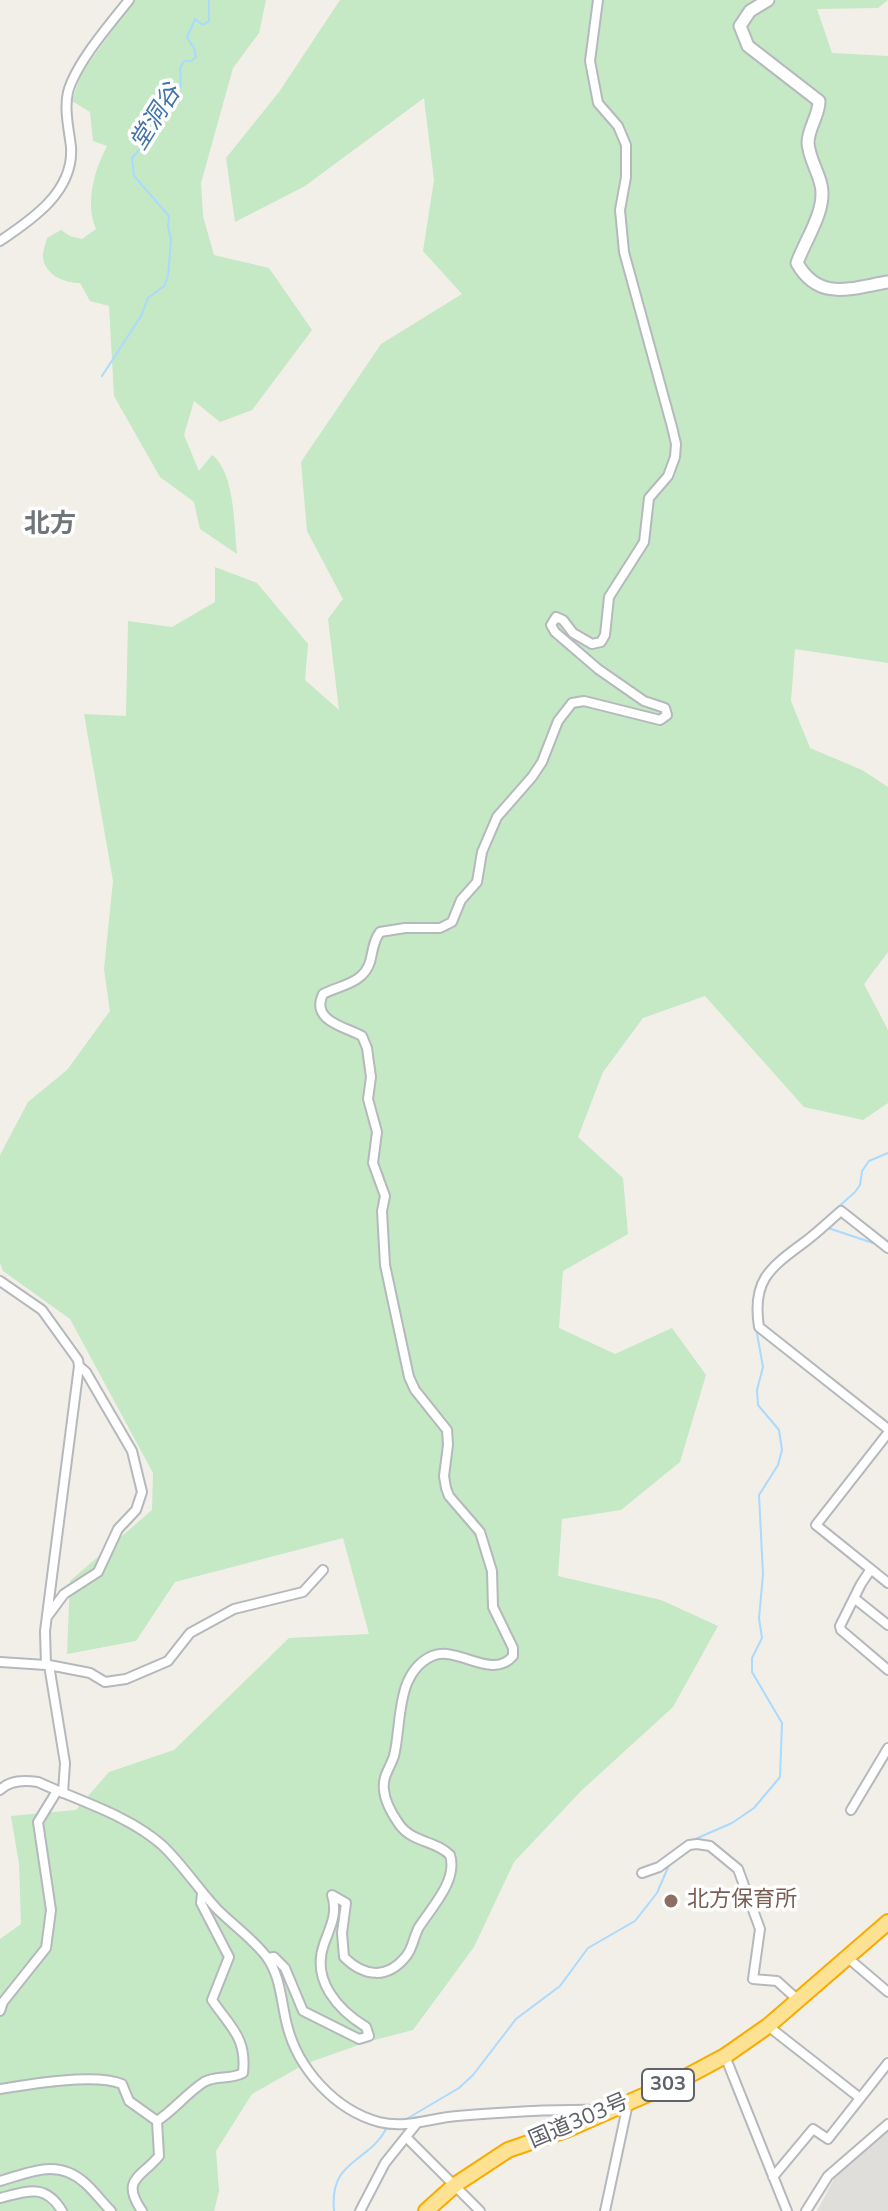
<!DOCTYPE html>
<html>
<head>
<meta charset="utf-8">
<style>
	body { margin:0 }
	canvas { display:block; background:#f1efe8 }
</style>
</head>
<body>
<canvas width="888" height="2211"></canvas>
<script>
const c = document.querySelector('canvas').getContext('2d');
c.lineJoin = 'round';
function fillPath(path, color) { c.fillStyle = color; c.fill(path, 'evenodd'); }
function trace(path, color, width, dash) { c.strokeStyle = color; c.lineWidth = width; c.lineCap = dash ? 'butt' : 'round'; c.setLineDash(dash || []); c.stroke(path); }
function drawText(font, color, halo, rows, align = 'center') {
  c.font = font + ' "Nunito Sans","Noto Sans JP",sans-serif'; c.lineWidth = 7; c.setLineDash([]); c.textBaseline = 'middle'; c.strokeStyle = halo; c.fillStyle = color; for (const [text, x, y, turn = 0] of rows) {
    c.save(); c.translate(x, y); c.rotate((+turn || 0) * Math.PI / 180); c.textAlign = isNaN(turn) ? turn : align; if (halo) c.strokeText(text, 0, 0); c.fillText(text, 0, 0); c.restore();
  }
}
fillPath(new Path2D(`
	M888,2128V2211H817L835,2177Z`), '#e0deda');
fillPath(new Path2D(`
	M134,0H266L259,33L233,68L201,183L203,216L214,255L269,268L312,330L252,410L220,422L194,401L184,435L199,471L212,455C235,472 234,526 237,554L200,529L194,502L160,477L114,396L109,306L90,301L80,283C65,283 46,276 43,258C42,252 46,243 47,238L61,230L70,236L82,239L96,229C85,203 94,171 107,146L93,141L90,112L72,101L81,74Z
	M340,0H888L878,8L817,9L832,53L888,56V663L795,649L791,701L810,748L862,770L888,787V952L864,984L888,1030V1103L863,1120L804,1107L705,996L643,1018L603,1072L578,1137L623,1178L628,1234L563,1271L559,1328L615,1354L672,1328L706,1375L680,1462L621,1510L562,1519L558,1576L661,1600L718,1626L673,1707L581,1791L514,1862L474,1947L413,2030L367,2042L305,2064L252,2094L216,2151L219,2191L214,2211H0V1939L21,1924L19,1864L11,1816L76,1810L109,1772L174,1750L289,1638L369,1634L343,1538L175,1582L136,1641L67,1654L70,1581L152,1510L153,1473L70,1319L3,1271L0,1263V1155L28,1102L67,1070L110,1011L104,969L113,881L84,714L126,716L128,621L172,627L215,602V567L257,583L308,644L305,680L339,710L328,619L343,599L307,531L301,462L381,344L462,294L423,251L434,180L424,98L305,186L235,222L226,158L279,92Z`), '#c5e8c5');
trace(new Path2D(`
	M102,376L141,316L148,298L164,286L168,276L171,240L168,226L169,216L134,176L132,158L141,148L145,130L181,86L180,68L184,61H191L196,57L194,48L187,38L195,19L203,25L209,21V0
	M815,1228L855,1192L860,1185L862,1171L869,1161L888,1153
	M828,1228L879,1245
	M754,1314C751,1288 764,1266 785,1252
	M693,1840L732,1823L754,1808L780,1777L782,1723L752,1672V1658L762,1638L759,1618L763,1574L759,1495L778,1465L782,1450L779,1430L758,1405L757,1390L763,1367L756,1328
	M403,2121L459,2088L473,2075L516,2019L560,1986L588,1948L635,1921L657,1893L669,1865
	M334,2211C329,2158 369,2164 387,2127L396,2128`), '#aadaff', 2);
const street = new Path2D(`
	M0,241C33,219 74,191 71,147C69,130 64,109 68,92C76,63 110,24 129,0
	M888,1248L841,1211C828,1222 816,1234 802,1244C768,1269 752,1282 759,1327L888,1429
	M0,1281L42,1310L78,1360L79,1366L86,1372L132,1451L142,1492L136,1510L118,1529L98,1572L64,1594L47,1617
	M888,1433L816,1525L888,1583
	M871,1569L861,1584L840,1626L841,1630L888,1670
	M854,1598L888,1625
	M0,1662L46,1665
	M49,1665L90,1673L105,1682L126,1679L168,1661L190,1633L234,1609L303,1592L323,1570
	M0,1790C10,1780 24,1780 38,1782C79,1801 128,1815 162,1845C183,1865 198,1889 217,1909C233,1925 252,1938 266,1956C281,1976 281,2002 287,2025C298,2069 335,2110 379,2122C406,2129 431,2118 457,2116C506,2112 554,2109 603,2110
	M63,1793L65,1763L49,1665H46L45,1631L79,1366
	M851,1810L888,1748
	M642,1873L659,1867L689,1845L697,1844L710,1846L738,1869L760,1929L753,1979L777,1981L798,2000
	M268,1958L274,1957L285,1968L303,2011L359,2039L369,2036L366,2027C338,2010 311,1980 324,1944C330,1927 338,1914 332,1895L346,1903L342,1933L344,1957C364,1977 388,1980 407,1955C413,1947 414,1936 419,1927C432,1907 458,1880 450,1855C435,1840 412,1843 399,1824C392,1814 385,1802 384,1790C382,1777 390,1768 394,1756C402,1724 395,1673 432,1656C457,1645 492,1681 513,1656V1648L493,1607L492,1571L480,1532L449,1496L446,1488L444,1476L448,1445L447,1430L415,1390L409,1377L385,1265L382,1211L385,1196L373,1163L377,1132L368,1099L371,1077L367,1048L362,1036C346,1027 310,1021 323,994C340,985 363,984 370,962C373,951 373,941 380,932L405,928H440L452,922L461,900L477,882L482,852L497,817L532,777L542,762L558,721L572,703L584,701L660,720L667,715L665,708L644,701L598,669L555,632L551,625L556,617L563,620L573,633L592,644L601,642L605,635L609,597L644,542L649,498L668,476L675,457L676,444L672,427L624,252L620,210L626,177V145L618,126L598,103L590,61L598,0
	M848,1958L888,1992
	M0,2011L3,2002L46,1948L51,1910L38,1822L57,1791
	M768,2026L860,2098
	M725,2056L787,2211
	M0,2089C30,2084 95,2073 122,2084L129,2101L157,2121L159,2156C141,2178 120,2179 142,2211
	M157,2121C174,2110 187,2093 204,2082C216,2075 230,2080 243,2073C247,2037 230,2027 212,2000L229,1957L201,1903L202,1893
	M406,2137L480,2211
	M773,2177L813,2129L828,2139L888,2063
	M0,2181C31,2172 58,2158 85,2183C94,2191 102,2202 111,2211
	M0,2198C28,2191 45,2183 62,2211
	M360,2211L385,2163L417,2123
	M605,2211L627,2108L626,2102
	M806,2211L828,2176L888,2124`);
const secondary = new Path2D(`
	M768,0L750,11L740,26L748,46L819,101C819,116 808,128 808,143C809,158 818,171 821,185C827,210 805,240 797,263C819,302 851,288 888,282`);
const highway = new Path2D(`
	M426,2211L455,2185L508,2150L566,2130L682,2079L725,2056L768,2026L888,1922`);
trace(street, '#b5b8bc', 12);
trace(secondary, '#b6babf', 15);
trace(highway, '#f9ab00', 18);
trace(street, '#fff', 8);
trace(secondary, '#fff', 11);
trace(highway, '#fde293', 14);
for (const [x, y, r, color] of [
	[671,1901,8,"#8d6e63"]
]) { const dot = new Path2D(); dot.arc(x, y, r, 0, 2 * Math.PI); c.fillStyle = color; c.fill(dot); trace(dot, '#fff', 3); }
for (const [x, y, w] of [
	[668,2085,52]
]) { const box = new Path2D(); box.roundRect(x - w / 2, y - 16, w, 32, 6); c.fillStyle = '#fff'; c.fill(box); trace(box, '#5f6368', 2); }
drawText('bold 20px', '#5f6368', null, [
	["303",668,2085]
]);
drawText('22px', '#785e54', '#fff', [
	["北方保育所",687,1901]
], 'left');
drawText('22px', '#5f6368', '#fff', [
	["国道303号",579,2122,-23]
]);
drawText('italic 24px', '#4174aa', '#fff', [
	["堂洞谷",157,118,-58]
]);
drawText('bold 26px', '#70757a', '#fff', [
	["北方",50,526]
]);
</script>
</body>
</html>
